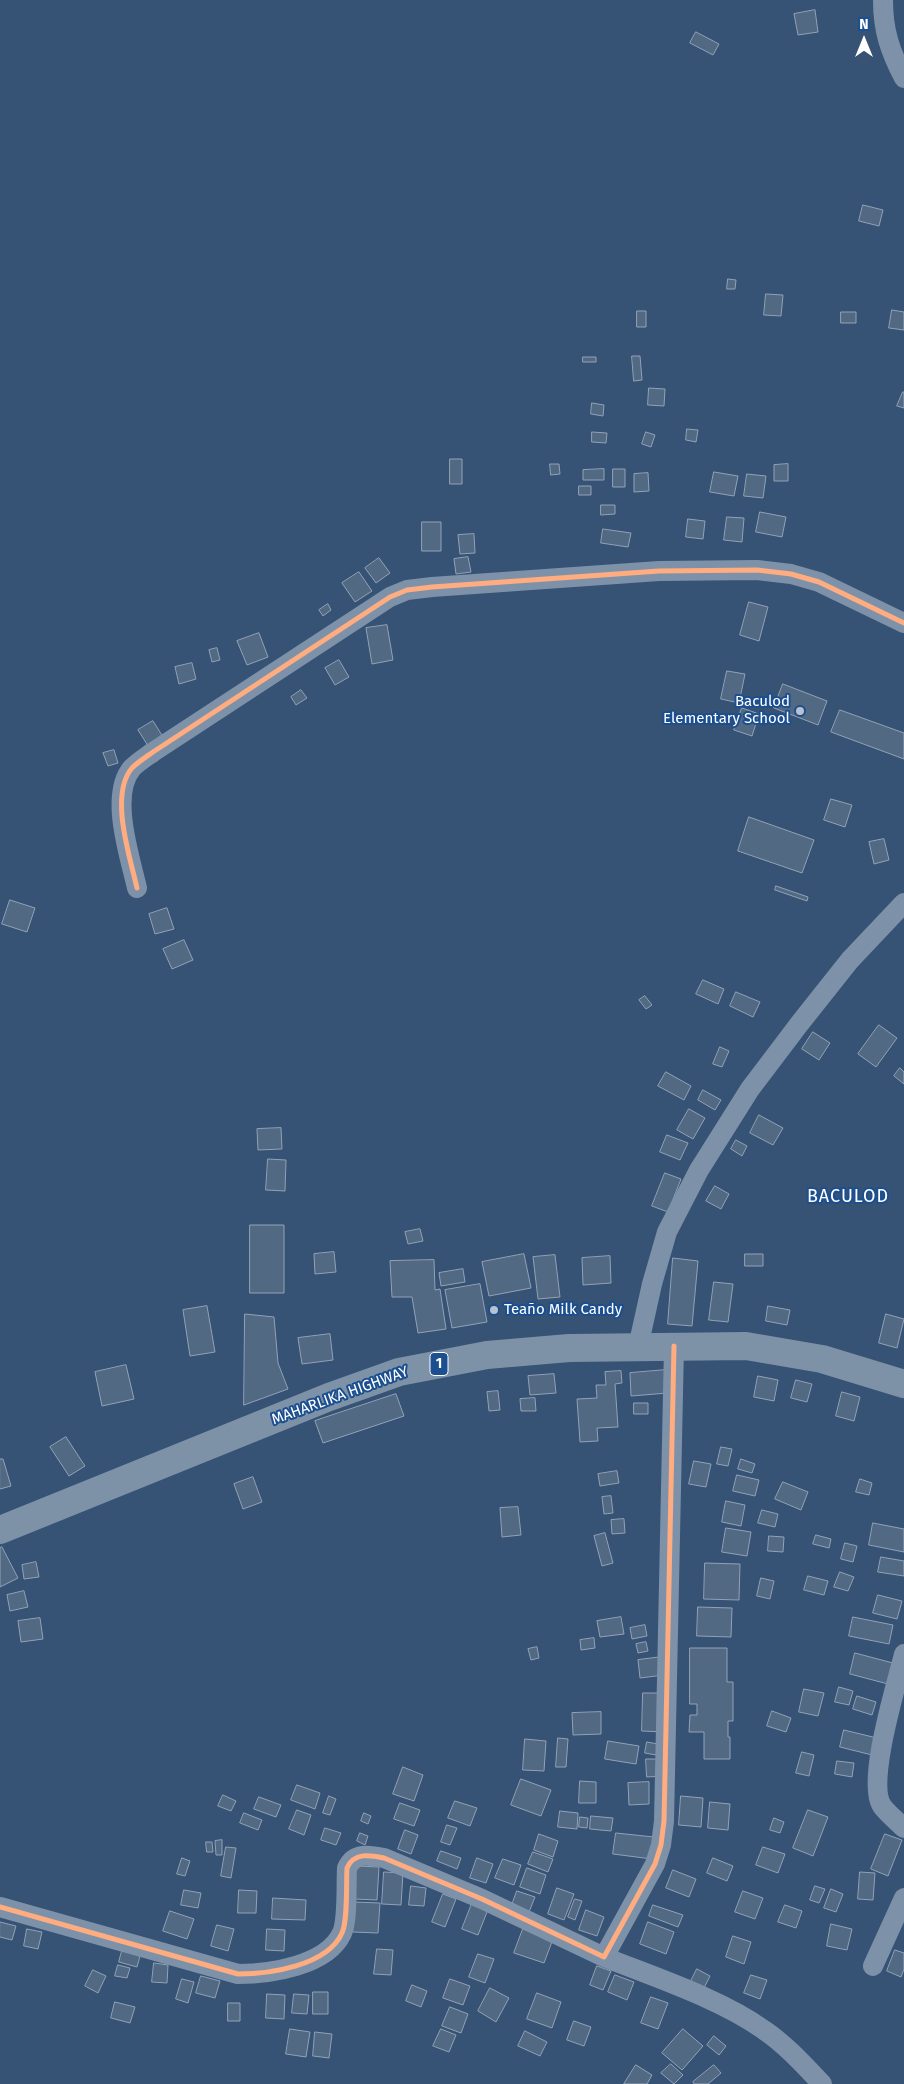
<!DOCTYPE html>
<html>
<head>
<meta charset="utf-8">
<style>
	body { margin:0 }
	#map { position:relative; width:904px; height:2084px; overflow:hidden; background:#365274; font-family:"Fira Sans",sans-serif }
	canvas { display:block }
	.north { position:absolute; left:839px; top:15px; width:50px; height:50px; -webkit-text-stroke:4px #1b4f8f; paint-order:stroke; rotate:0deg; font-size:14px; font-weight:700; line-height:20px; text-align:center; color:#fff }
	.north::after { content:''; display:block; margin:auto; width:18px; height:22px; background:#fff; clip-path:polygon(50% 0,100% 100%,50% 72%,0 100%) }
</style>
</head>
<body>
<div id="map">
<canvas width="904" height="2084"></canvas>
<div class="north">N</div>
</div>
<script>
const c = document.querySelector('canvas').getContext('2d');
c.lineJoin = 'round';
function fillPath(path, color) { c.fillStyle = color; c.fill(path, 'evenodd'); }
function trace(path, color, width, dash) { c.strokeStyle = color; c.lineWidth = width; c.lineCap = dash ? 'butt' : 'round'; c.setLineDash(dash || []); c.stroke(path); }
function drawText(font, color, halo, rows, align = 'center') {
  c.font = font + ' "Fira Sans",sans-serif'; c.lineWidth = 4; c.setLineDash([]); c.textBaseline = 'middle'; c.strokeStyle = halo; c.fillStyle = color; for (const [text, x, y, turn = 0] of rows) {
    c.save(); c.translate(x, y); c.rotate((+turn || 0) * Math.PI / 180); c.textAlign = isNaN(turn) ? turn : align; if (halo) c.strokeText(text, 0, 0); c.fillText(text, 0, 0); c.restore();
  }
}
const building = new Path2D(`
	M815,10L818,32L798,35L794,14Z
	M696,32L719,44L713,55L690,43Z
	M863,205L883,210L879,226L859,221Z
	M728,279L736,280L735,289H727Z
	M766,294L783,295L781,316L764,315Z
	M892,310L904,312V330L889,328Z
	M637,311H646V327H637Z
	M841,312H856V323H841Z
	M632,356H640L642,380L634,381Z
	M583,357H596V362H583Z
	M649,388L665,389L664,406L648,405Z
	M903,392H904V408L897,406Z
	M592,403L604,405L603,416L591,414Z
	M687,429L698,430L696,442L686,440Z
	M592,432L607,433L606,443L592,442Z
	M646,432L655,435L651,447L642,444Z
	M450,459H462V484H450Z
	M550,464H559L560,474L551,475Z
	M788,464V481H774V465Z
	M604,469V480H583V470Z
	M613,469H625V487H613Z
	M714,472L738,476L734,496L710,492Z
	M648,473L649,491L634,492V474Z
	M747,474L766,476L763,498L744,496Z
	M579,486H591V495H579Z
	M601,505H615V514L601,515Z
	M760,512L786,517L782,537L756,532Z
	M727,517L744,518L742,542L724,540Z
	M688,519L705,521L703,539L686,537Z
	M422,522H441V551H422Z
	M603,529L631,533L628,547L601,543Z
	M474,534L475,553L460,554L458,535Z
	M468,557L471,572L456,574L454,559Z
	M379,558L390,573L376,583L365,568Z
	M359,572L372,591L355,602L342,583Z
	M749,602L768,607L759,641L740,635Z
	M328,604L331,610L323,616L319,610Z
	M387,625L393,660L372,664L366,628Z
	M259,633L268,657L247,665L237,641Z
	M217,648L220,660L212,662L209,650Z
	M339,660L349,677L335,685L325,668Z
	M192,663L196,679L179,684L175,667Z
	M727,671L745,674L739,703L721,699Z
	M783,684L827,701L818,725L774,708Z
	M301,690L307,698L296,705L291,697Z
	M742,708L759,714L752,736L734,730Z
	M840,710L904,733V759L831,732Z
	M153,721L165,740L150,749L138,730Z
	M114,750L118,763L108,766L103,753Z
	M831,799L852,805L845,827L824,820Z
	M749,817L814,840L802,873L738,851Z
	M884,839L889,860L874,864L869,842Z
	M776,886L808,897L807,901L775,890Z
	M10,900L35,908L27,932L2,924Z
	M167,908L174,929L155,934L149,914Z
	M184,940L193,960L172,969L163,949Z
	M703,980L724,989L718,1004L696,994Z
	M736,992L760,1002L753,1017L730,1006Z
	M645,996L652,1005L646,1009L639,1000Z
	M879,1025L897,1038L876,1067L858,1054Z
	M813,1032L830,1043L819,1060L802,1049Z
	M720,1047L729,1051L722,1067L713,1064Z
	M900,1068L904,1072V1084L894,1076Z
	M666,1072L691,1086L684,1100L658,1086Z
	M703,1090L721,1100L715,1110L698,1100Z
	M689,1109L705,1118L693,1139L677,1130Z
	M759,1115L783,1128L773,1145L750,1133Z
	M281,1128L282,1149L258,1150L257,1129Z
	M667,1135L688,1143L680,1160L660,1152Z
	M736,1140L747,1146L742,1156L731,1149Z
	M268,1159L286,1160L285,1191L266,1190Z
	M665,1173L681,1179L668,1212L652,1206Z
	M715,1186L729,1194L721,1209L706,1201Z
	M250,1225H284V1293H250Z
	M420,1229L423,1241L408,1244L405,1232Z
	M334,1252L336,1272L315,1274L314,1254Z
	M524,1254L531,1288L489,1296L482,1262Z
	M745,1254H763V1266H745Z
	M555,1255L560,1297L538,1299L533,1257Z
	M610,1256L611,1283L583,1285L582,1258Z
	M673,1258L698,1261L692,1326L668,1324Z
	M434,1260L435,1290L440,1289L446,1329L418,1333L412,1297H392L390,1261Z
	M463,1269L465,1282L441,1286L439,1273Z
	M714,1282L733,1284L728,1322L709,1320Z
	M480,1284L487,1322L452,1328L445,1290Z
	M207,1306L215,1352L190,1356L183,1310Z
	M768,1306L790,1310L787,1325L766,1321Z
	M245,1314L274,1317L278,1363L288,1389L244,1405Z
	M886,1314L904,1319L897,1348L879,1343Z
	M330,1334L333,1360L302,1364L298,1338Z
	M126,1365L134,1399L102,1406L95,1372Z
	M666,1370L668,1393L631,1396L630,1373Z
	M621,1371L622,1383L615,1384L618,1427L597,1428L598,1441L580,1442L577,1399L597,1398L596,1385H606L605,1372Z
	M554,1374L556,1393L530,1395L528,1376Z
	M758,1376L778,1380L774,1401L754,1397Z
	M796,1380L812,1384L807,1402L791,1398Z
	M498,1391L500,1410L489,1411L487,1392Z
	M842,1392L860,1397L854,1421L836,1416Z
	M396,1394L404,1416L323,1443L315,1421Z
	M535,1398L536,1411H521L520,1399Z
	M634,1403H648V1414H634Z
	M66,1437L85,1466L69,1476L50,1447Z
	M721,1447L732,1449L728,1466L717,1464Z
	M0,1459H3L11,1486L0,1489Z
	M741,1459L755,1464L752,1473L738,1469Z
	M694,1461L711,1464L706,1487L689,1484Z
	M617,1471L619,1483L600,1486L598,1474Z
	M737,1475L759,1480L755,1496L733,1491Z
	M253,1477L262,1502L243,1509L234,1484Z
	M860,1479L872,1483L869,1495L856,1492Z
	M783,1482L808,1492L801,1510L775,1499Z
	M611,1496L613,1513L604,1514L602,1497Z
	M726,1501L745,1505L741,1526L722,1522Z
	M518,1507L521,1535L502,1537L500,1508Z
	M762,1510L778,1514L775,1527L758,1523Z
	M624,1519L625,1533L612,1534L611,1520Z
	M873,1523L904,1529V1552L869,1545Z
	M726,1528L751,1532L747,1556L722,1552Z
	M605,1533L613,1563L602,1566L594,1536Z
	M816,1535L831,1539L829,1548L813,1544Z
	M769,1536L784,1537L783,1552L768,1551Z
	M845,1543L857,1546L853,1562L841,1559Z
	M2,1547L18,1578L0,1587V1548Z
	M881,1557L904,1561V1576L878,1572Z
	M36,1562L39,1577L24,1579L22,1565Z
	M705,1563L740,1564L739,1600L704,1599Z
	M840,1572L854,1577L848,1591L834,1587Z
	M808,1576L828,1581L824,1595L804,1590Z
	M761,1578L774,1581L770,1599L757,1596Z
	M24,1591L28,1607L10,1611L7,1595Z
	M878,1595L902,1601L897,1619L873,1613Z
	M698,1607L732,1608L731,1637L697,1636Z
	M621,1617L624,1634L600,1637L597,1621Z
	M853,1617L893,1625L889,1644L849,1636Z
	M40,1618L43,1639L21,1642L18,1621Z
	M645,1625L647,1636L632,1639L630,1628Z
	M594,1638L595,1648L581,1650L580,1640Z
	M646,1642L648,1651L638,1653L636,1644Z
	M537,1647L539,1658L531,1660L528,1649Z
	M690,1648H727V1682H733V1721H728V1737H730V1759H704V1732H689L690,1715H697V1704H690Z
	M855,1653L893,1663L888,1684L850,1674Z
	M662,1657L664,1675L640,1678L638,1660Z
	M839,1687L853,1691L849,1705L835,1702Z
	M804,1689L824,1693L818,1716L799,1712Z
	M643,1693H664L663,1732L642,1731Z
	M857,1696L876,1702L872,1715L853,1709Z
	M772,1711L791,1718L786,1732L767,1726Z
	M601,1712V1734L573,1735L572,1713Z
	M844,1730L881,1739L876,1756L840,1747Z
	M558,1738L568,1739L566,1767H556Z
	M525,1739L546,1741L544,1771L523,1770Z
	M608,1741L639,1746L636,1764L605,1759Z
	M647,1742L658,1744L656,1755L645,1753Z
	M802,1752L814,1755L809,1776L796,1773Z
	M646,1759H664V1776L647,1777Z
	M837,1761L854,1763L852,1777L835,1774Z
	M403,1767L423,1775L414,1801L393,1794Z
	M521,1779L551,1790L541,1816L511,1805Z
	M580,1781L596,1782V1803H579Z
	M649,1782V1804L629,1805L628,1783Z
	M297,1785L320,1793L315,1809L291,1800Z
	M223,1795L236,1801L231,1811L218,1806Z
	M329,1796L336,1799L330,1815L323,1813Z
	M681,1796L703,1798L701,1827L679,1825Z
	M259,1797L281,1805L276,1817L254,1809Z
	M455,1801L477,1808L470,1826L448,1818Z
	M710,1802L730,1804L728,1830L708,1828Z
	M400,1803L420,1810L414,1826L394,1819Z
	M297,1810L311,1815L304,1835L289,1829Z
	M808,1810L828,1817L813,1856L793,1848Z
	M560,1811L578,1813L577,1829L558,1827Z
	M244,1813L262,1820L258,1830L240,1823Z
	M364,1813L371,1816L368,1824L361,1821Z
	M591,1816L613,1818L611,1831L590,1829Z
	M580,1817L588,1818L587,1828L579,1827Z
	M774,1818L784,1822L780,1833L770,1830Z
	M447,1825L457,1828L450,1845L441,1842Z
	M325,1828L341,1833L336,1845L321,1840Z
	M405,1830L418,1835L411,1854L398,1849Z
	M360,1833L368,1836L365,1845L357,1841Z
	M616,1833L654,1837L652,1859L613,1854Z
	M539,1834L558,1841L553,1857L534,1850Z
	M885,1834L902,1840L888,1876L871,1869Z
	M222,1840V1855H216L215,1841Z
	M206,1842H212L213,1852H207Z
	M226,1847L236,1848L231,1878L221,1876Z
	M763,1847L785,1854L778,1873L756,1865Z
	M441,1851L461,1858L457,1869L437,1861Z
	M533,1852L553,1859L548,1872L528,1864Z
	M182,1858L190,1861L185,1876L177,1874Z
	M477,1858L493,1864L486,1883L470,1878Z
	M713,1858L733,1866L727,1881L707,1873Z
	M503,1859L521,1865L514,1885L495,1878Z
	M356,1866L379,1867L377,1900L354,1899Z
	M527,1868L546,1875L540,1894L520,1887Z
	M673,1870L696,1879L689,1897L666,1888Z
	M384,1872L403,1873L401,1905L382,1904Z
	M860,1872L875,1873L873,1900L858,1899Z
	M411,1886L426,1888L424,1906L409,1905Z
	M815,1886L825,1889L819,1903L810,1900Z
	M557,1888L574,1894L564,1920L548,1914Z
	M831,1889L843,1894L836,1912L824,1908Z
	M184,1890L201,1893L198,1908L181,1905Z
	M239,1890L257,1891L256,1913H238Z
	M517,1891L535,1897L529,1912L512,1905Z
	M743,1891L763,1898L755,1919L735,1912Z
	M443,1894L456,1899L445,1927L432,1922Z
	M273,1898L306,1900L305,1920L272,1919Z
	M575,1899L582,1901L575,1920L568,1917Z
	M473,1901L489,1907L478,1935L462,1929Z
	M354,1902L380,1903L378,1933L353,1932Z
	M653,1905L683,1915L678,1927L649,1916Z
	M785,1905L802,1911L796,1928L778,1922Z
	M586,1910L604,1917L597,1936L579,1930Z
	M170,1911L194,1919L187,1939L163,1931Z
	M0,1922L16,1926L12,1940L0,1937Z
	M648,1922L674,1932L666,1954L640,1944Z
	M831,1924L852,1929L847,1950L827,1946Z
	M217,1925L234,1929L228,1951L211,1946Z
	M27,1929L42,1932L38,1949L24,1946Z
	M267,1929L285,1930L284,1951L266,1950Z
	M523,1929L553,1939L544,1963L514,1953Z
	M733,1936L751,1942L744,1964L726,1957Z
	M124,1944L142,1949L137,1967L119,1962Z
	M377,1949L393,1950L391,1975L374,1974Z
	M895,1950L904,1953V1969L901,1977L887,1971Z
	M478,1954L494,1959L485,1983L469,1977Z
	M154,1963L168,1965L167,1983L152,1982Z
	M118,1965L130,1968L127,1978L115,1976Z
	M597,1966L611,1971L603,1990L590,1985Z
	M697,1969L710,1976L702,1992L689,1985Z
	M93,1970L106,1976L98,1993L85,1986Z
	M615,1975L634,1982L627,2000L608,1992Z
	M751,1975L767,1980L760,1999L744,1993Z
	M201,1976L220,1981L215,1998L196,1993Z
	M182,1979L194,1982L188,2003L176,1999Z
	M450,1979L470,1986L463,2005L443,1998Z
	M412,1985L427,1991L421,2007L406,2001Z
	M490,1988L509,1998L496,2022L478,2011Z
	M313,1992H328V2014H313Z
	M537,1993L561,2002L552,2028L527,2019Z
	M267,1994L285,1995L284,2019L266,2018Z
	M294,1994L309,1995L307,2014L292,2013Z
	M651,1997L668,2003L658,2029L641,2023Z
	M115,2002L135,2007L130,2023L111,2018Z
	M228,2003H240V2021H228Z
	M450,2007L468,2014L461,2033L442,2026Z
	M574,2021L591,2027L584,2046L567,2040Z
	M290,2029L310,2032L306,2057L286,2054Z
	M441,2029L456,2035L449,2052L433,2046Z
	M683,2029L703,2046L682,2070L662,2053Z
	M525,2031L547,2042L540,2056L518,2046Z
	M315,2032L332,2034L329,2058L313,2056Z
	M714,2036L726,2046L719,2055L707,2045Z
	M671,2064L683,2075L674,2084L661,2073Z
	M636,2065L652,2075L647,2084H624Z
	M714,2065L721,2073L708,2084H694L693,2082Z`);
fillPath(building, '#526984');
trace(building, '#92a2b6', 1);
trace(new Path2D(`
	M883,0C883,31 890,51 904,78
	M137,888C130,857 109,795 132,768C138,762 146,757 153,752L390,597L407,590L432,587L659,571L757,570L791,574L819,582L904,623
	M638,1347L652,1284L667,1232L699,1170L750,1089L800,1023L850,960L904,903
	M904,1654C897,1683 866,1782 882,1806C888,1814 897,1821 904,1828
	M0,1907L238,1974C269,1974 327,1966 342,1933C348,1920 346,1884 347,1868C354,1852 370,1855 384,1858L482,1899L604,1957L655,1864L661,1845L664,1821L674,1346
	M604,1957C654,1977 721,1999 764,2030C786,2045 804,2065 822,2084
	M873,1966L904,1898`), '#7d92a8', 20);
trace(new Path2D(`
	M0,1530L329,1397L399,1372L487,1355L569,1348L746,1346L822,1359L904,1384`), '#7e92a7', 28);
trace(new Path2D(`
	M137,888C130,857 109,795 132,768C138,762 146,757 153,752L390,597L407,590L432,587L659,571L757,570L791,574L819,582L904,623
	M0,1907L238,1974C269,1974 327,1966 342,1933C348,1920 346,1884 347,1868C354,1852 370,1855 384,1858L482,1899L604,1957L655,1864L661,1845L664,1821L674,1346`), '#ffac80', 5);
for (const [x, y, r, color] of [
	[800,711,5,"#b9c2ce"],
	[494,1310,5,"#b9c2ce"]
]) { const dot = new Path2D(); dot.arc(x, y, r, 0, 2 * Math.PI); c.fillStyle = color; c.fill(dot); trace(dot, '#1b4f8f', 2); }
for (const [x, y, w] of [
	[439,1364,18]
]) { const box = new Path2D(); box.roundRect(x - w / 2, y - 11.5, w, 23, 4); c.fillStyle = '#1b4f8f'; c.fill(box); trace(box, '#fff', 1); }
drawText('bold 14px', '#fff', null, [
	["1",439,1364]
]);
drawText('15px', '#fff', '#1b4f8f', [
	["Baculod",790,702],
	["Elementary School",790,719],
	["Teaño Milk Candy",504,1310,"left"]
], 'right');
drawText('15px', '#fff', '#1b4f8f', [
	["MAHARLIKA HIGHWAY",340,1396,-20]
]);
c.letterSpacing = '1px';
drawText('18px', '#fff', '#1b4f8f', [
	["BACULOD",848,1197]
]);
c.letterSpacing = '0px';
</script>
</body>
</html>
